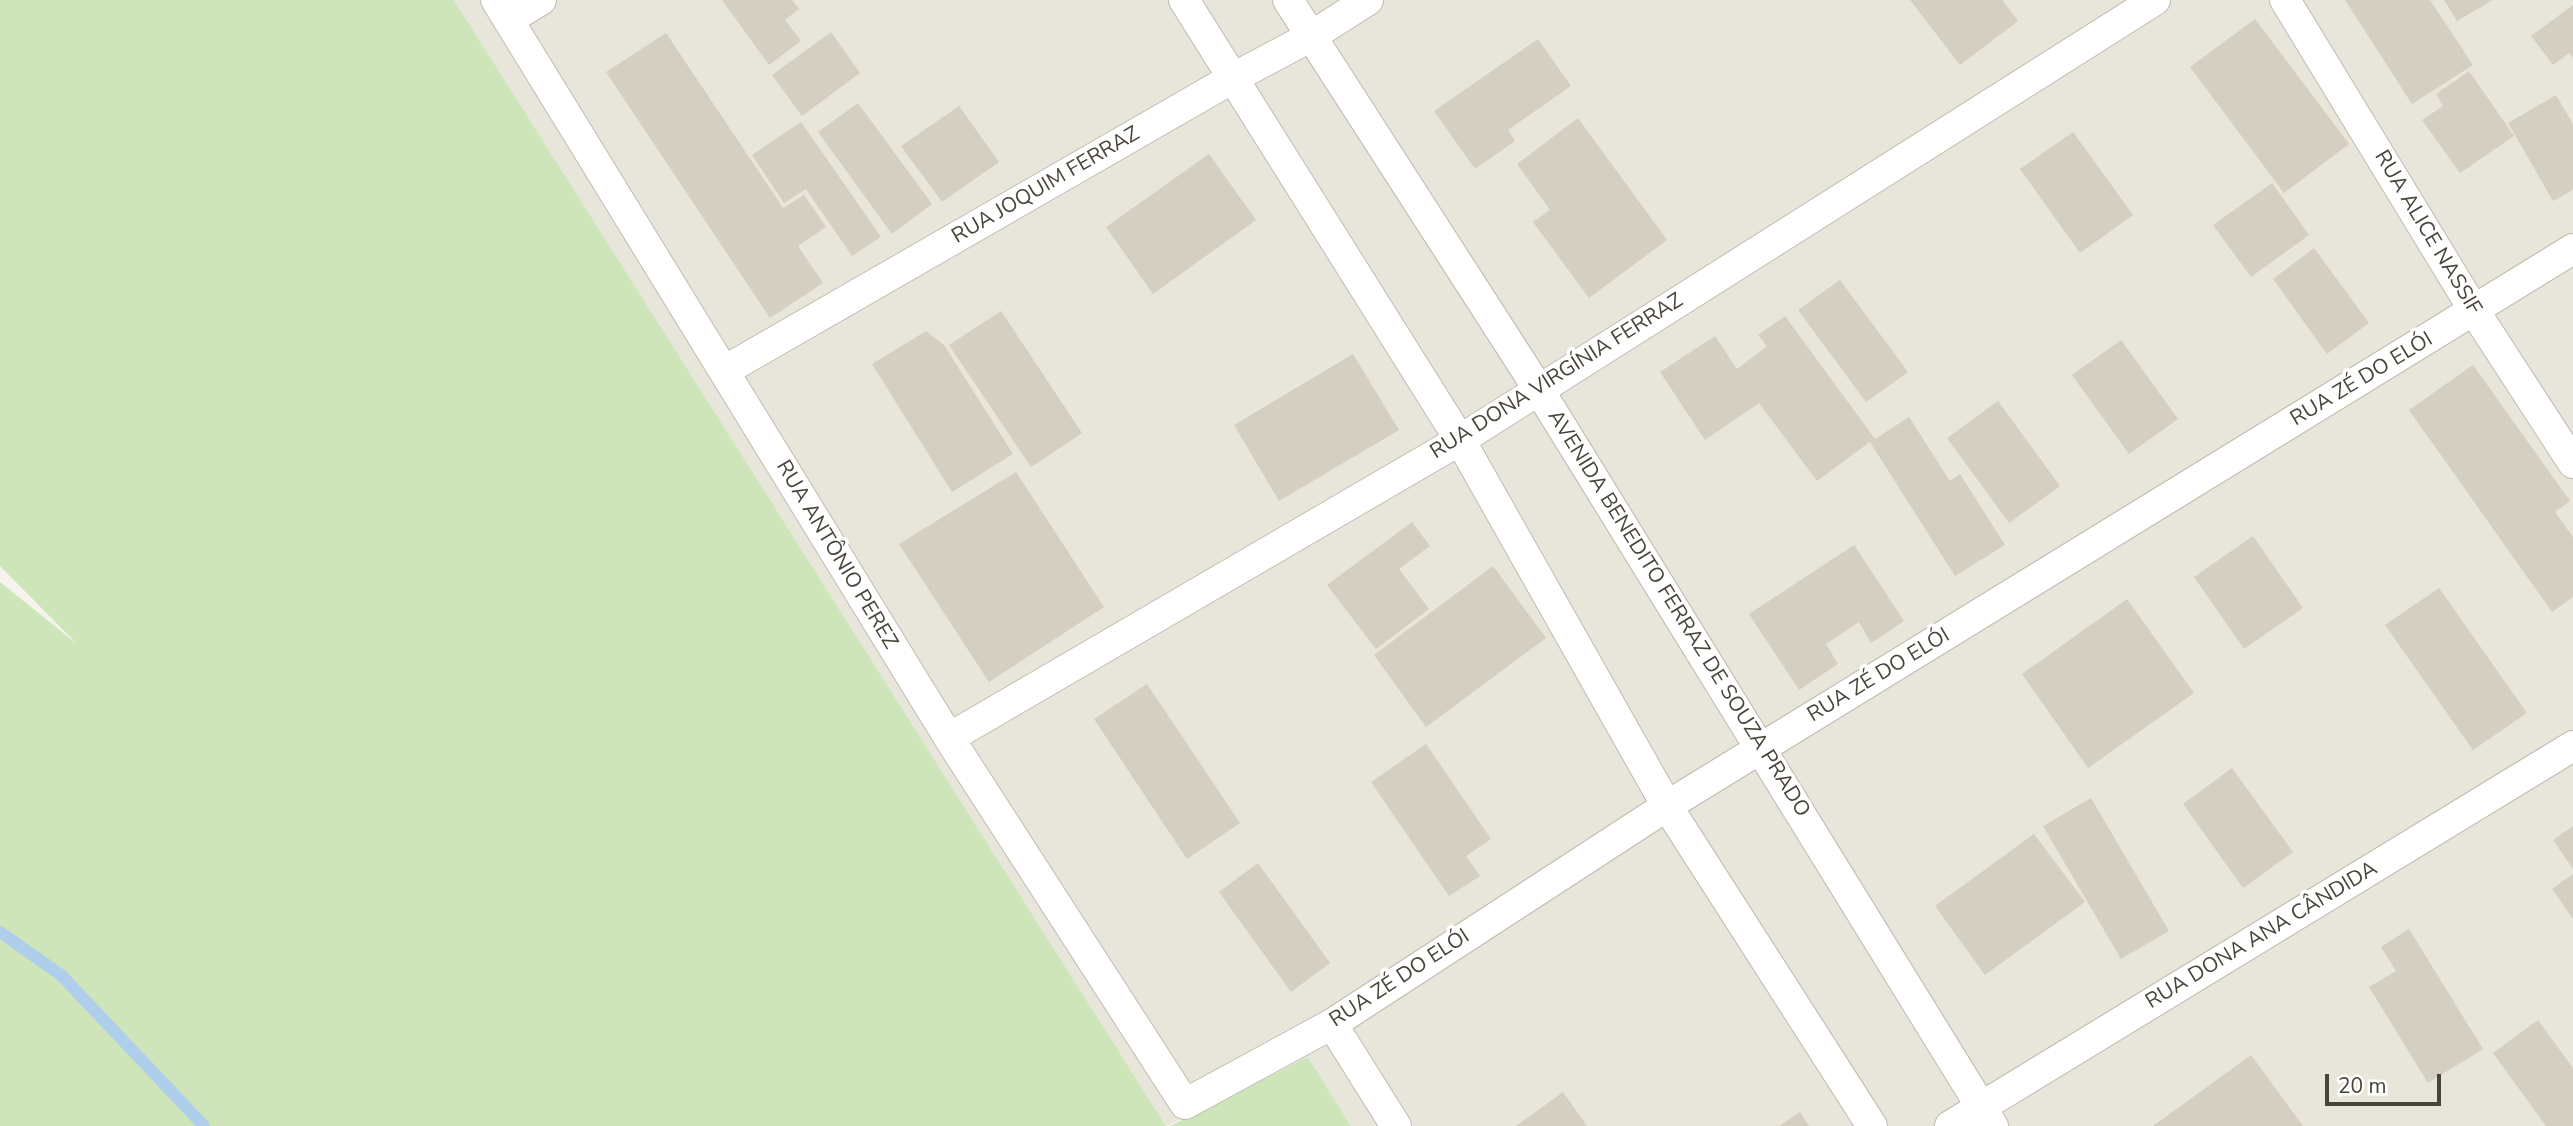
<!DOCTYPE html>
<html>
<head>
<meta charset="utf-8">
<style>
	body { margin:0 }
	#map { position:relative; width:2573px; height:1126px; overflow:hidden; background:#f5f3ec; font-family:"Nunito Sans",sans-serif }
	canvas { display:block }
	.scale { position:absolute; left:2325px; top:1074px; width:116px; height:32px; box-sizing:border-box; border:4px solid #49443a; border-top:0; padding-left:9px; font-size:21px; line-height:24px; white-space:nowrap; color:#49443a; -webkit-text-stroke:5px #fff; paint-order:stroke }
</style>
</head>
<body>
<div id="map">
<canvas width="2573" height="1126"></canvas>
<div class="scale">20 m</div>
</div>
<script>
const c = document.querySelector('canvas').getContext('2d');
c.lineJoin = 'round';
function fillPath(path, color) { c.fillStyle = color; c.fill(path, 'evenodd'); }
function trace(path, color, width, dash) { c.strokeStyle = color; c.lineWidth = width; c.lineCap = dash ? 'butt' : 'round'; c.setLineDash(dash || []); c.stroke(path); }
function drawText(font, color, halo, rows, align = 'center') {
  c.font = font + ' "Nunito Sans",sans-serif'; c.lineWidth = 7; c.setLineDash([]); c.textBaseline = 'middle'; c.strokeStyle = halo; c.fillStyle = color; for (const [text, x, y, turn = 0] of rows) {
    c.save(); c.translate(x, y); c.rotate((+turn || 0) * Math.PI / 180); c.textAlign = isNaN(turn) ? turn : align; if (halo) c.strokeText(text, 0, 0); c.fillText(text, 0, 0); c.restore();
  }
}
fillPath(new Path2D(`
	M454,0H2573V1126H1351L1308,1057L1166,1126Z`), '#e8e5db');
fillPath(new Path2D(`
	M0,0H454L1166,1126H0V582L77,644L0,566Z
	M1308,1057L1351,1126H1170Z`), '#cee5b9');
trace(new Path2D(`
	M0,932L61,975L204,1126`), '#afceeb', 12);
fillPath(new Path2D(`
	M722,0H792L799,9L785,20L801,41L769,65Z
	M1910,0H2002L2018,21L1960,65Z
	M2345,0H2430L2473,65L2412,104Z
	M2444,0H2493L2457,21Z
	M2573,5V58L2569,53L2553,65L2531,36Z
	M2255,19L2349,144L2284,193L2190,67Z
	M831,32L860,73L802,116L772,75Z
	M666,33L783,208L804,195L826,227L798,246L823,283L770,318L606,72Z
	M1538,39L1571,86L1508,130L1515,141L1475,169L1434,111Z
	M2469,71L2514,136L2460,173L2422,120L2443,106L2436,94Z
	M2556,95L2573,124V190L2553,201L2508,123Z
	M858,103L932,204L892,234L818,132Z
	M959,106L999,162L942,202L901,146Z
	M1578,118L1667,240L1589,298L1533,222L1550,210L1517,164Z
	M801,122L881,237L852,256L806,189L784,203L752,155Z
	M2073,132L2133,215L2080,253L2020,169Z
	M1209,154L1256,220L1153,294L1106,227Z
	M2272,183L2309,235L2251,277L2213,225Z
	M2314,248L2369,323L2327,354L2273,279Z
	M1840,280L1908,372L1866,402L1798,310Z
	M1001,311L1082,433L1031,467L949,345Z
	M1785,316L1875,439L1909,417L1950,481L1960,474L2005,545L1955,576L1870,442L1817,481L1759,403L1705,440L1660,372L1715,336L1737,369L1767,346L1758,335Z
	M926,331L944,345L1013,454L952,492L872,364Z
	M2121,340L2178,419L2129,454L2072,375Z
	M1353,354L1399,430L1279,501L1234,425Z
	M2473,365L2570,501L2555,512L2573,537V597L2552,612L2409,410Z
	M1998,401L2060,486L2009,523L1947,438Z
	M1016,472L1104,607L989,682L899,544Z
	M1412,522L1430,546L1399,569L1429,609L1376,649L1327,585Z
	M2253,536L2303,608L2244,649L2194,577Z
	M1854,545L1904,621L1871,643L1859,622L1826,644L1838,664L1799,690L1749,614Z
	M1493,566L1546,638L1426,727L1374,655Z
	M2439,588L2527,713L2473,750L2385,625Z
	M2127,599L2194,693L2088,768L2022,674Z
	M1147,684L1240,823L1187,859L1094,719Z
	M1426,744L1491,839L1466,856L1480,876L1449,896L1371,782Z
	M2232,768L2293,852L2243,888L2183,804Z
	M2091,798L2169,931L2121,959L2043,826Z
	M2573,826V869L2553,840Z
	M2034,834L2085,902L1985,975L1935,906Z
	M1258,863L1330,963L1291,992L1219,892Z
	M2573,874V919L2552,889Z
	M2409,929L2483,1049L2428,1083L2369,987L2396,971L2381,947Z
	M2538,1020L2573,1068V1126H2546L2493,1053Z
	M2251,1055L2303,1126H2153Z
	M1563,1092L1587,1126H1516Z
	M1800,1112L1809,1126H1779Z`), '#d5cfc2');
const street = new Path2D(`
	M496,0L949,738L1185,1104L1332,1024L1667,806L2573,249
	M1184,0L1460,440L1667,806L1872,1126
	M1288,0L1539,390L1993,1126
	M2285,0L2475,312L2573,463
	M508,20L541,0
	M724,371L1233,78L1310,37L1368,0
	M949,738L1460,440L2155,0
	M1332,1024L1396,1126
	M1950,1126L2573,746`);
trace(street, '#c0bbaf', 32);
trace(street, '#fff', 30);
drawText('21px', '#49443a', '#fff', [
	["RUA JOQUIM FERRAZ",1046,186,-30],
	["RUA ALICE NASSIF",2427,233,59],
	["RUA DONA VIRGÍNIA FERRAZ",1557,377,-32],
	["RUA ZÉ DO ELÓI",2362,380,-31],
	["RUA ANTÔNIO PEREZ",836,555,59],
	["AVENIDA BENEDITO FERRAZ DE SOUZA PRADO",1678,614,58],
	["RUA ZÉ DO ELÓI",1879,676,-31],
	["RUA DONA ANA CÂNDIDA",2262,936,-31],
	["RUA ZÉ DO ELÓI",1400,979,-33]
]);
</script>
</body>
</html>
